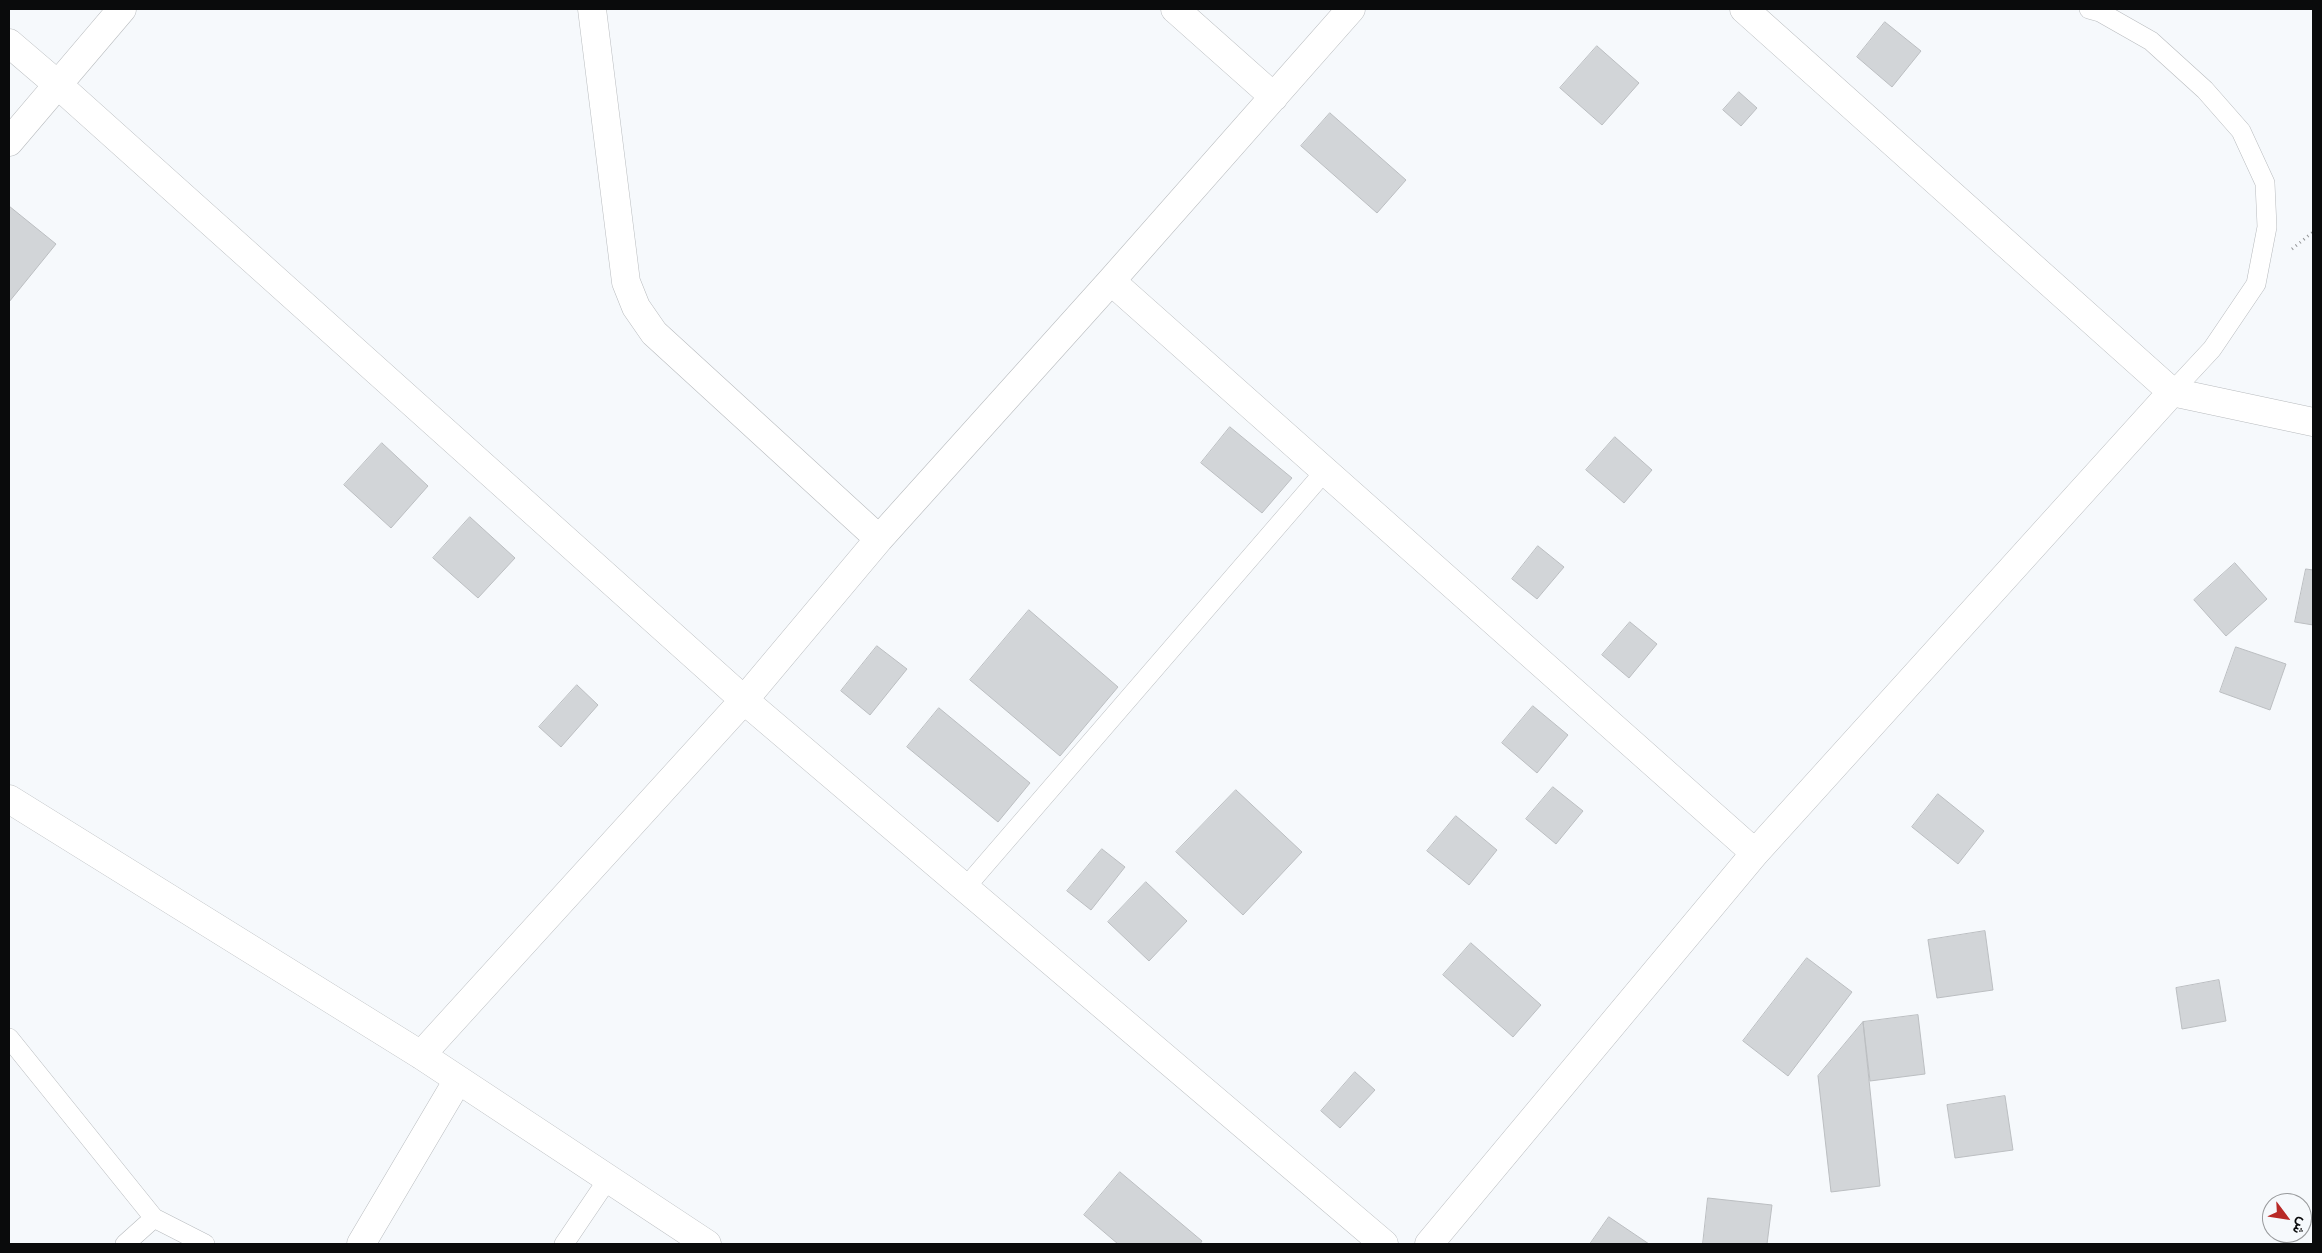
<!DOCTYPE html>
<html>
<head>
<meta charset="utf-8">
<style>
	body { margin:0 }
	#map { position:relative; width:2322px; height:1253px; overflow:hidden; background:#f6f9fc; font-family:Overpass,Vazirmatn,sans-serif }
	canvas { display:block }
	.frame { position:absolute; inset:0; border:10px solid #0a0b0c; pointer-events:none }
	.north { position:absolute; left:2262px; top:1193px; width:50px; height:50px; box-sizing:border-box; background:#f6f9fc; border:1px solid #989a9c; border-radius:50%; rotate:121deg; font-size:14px; font-weight:700; line-height:20px; text-align:center; color:#0a0b0c }
	.north::after { content:''; display:block; margin:auto; width:18px; height:22px; background:#b82926; clip-path:polygon(50% 0,100% 100%,50% 72%,0 100%) }
</style>
</head>
<body>
<div id="map">
<canvas width="2322" height="1253"></canvas>
<div class="frame"></div>
<div class="north">ش</div>
</div>
<script>
const c = document.querySelector('canvas').getContext('2d');
c.lineJoin = 'round';
function fillPath(path, color) { c.fillStyle = color; c.fill(path, 'evenodd'); }
function trace(path, color, width, dash) { c.strokeStyle = color; c.lineWidth = width; c.lineCap = dash ? 'butt' : 'round'; c.setLineDash(dash || []); c.stroke(path); }
const building = new Path2D(`
	M1885,22L1921,51L1892,87L1857,57Z
	M1597,46L1639,83L1602,125L1560,88Z
	M1739,92L1757,108L1741,126L1723,110Z
	M1330,113L1406,180L1377,213L1301,146Z
	M9,206L56,244L9,302Z
	M1230,427L1292,478L1262,513L1201,463Z
	M1615,437L1652,470L1624,503L1586,470Z
	M382,443L428,486L391,528L344,485Z
	M470,517L515,558L478,598L433,558Z
	M1538,546L1564,567L1537,599L1512,579Z
	M2235,563L2267,599L2226,636L2194,600Z
	M2306,569L2313,570V625L2295,622Z
	M1029,610L1118,687L1060,756L970,680Z
	M1630,622L1657,644L1629,678L1602,655Z
	M877,646L907,669L870,715L841,691Z
	M2236,647L2286,664L2270,710L2220,692Z
	M577,685L598,705L561,747L539,727Z
	M1533,706L1568,735L1537,773L1502,743Z
	M939,708L1030,783L998,822L907,747Z
	M1553,787L1583,811L1556,844L1526,819Z
	M1236,790L1302,852L1243,915L1176,852Z
	M1938,794L1984,831L1958,864L1912,827Z
	M1456,816L1497,850L1469,885L1427,851Z
	M1102,849L1125,867L1091,910L1067,891Z
	M1146,882L1187,921L1149,961L1108,922Z
	M1985,931L1993,990L1937,998L1928,940Z
	M1471,943L1541,1005L1513,1037L1443,975Z
	M1807,958L1852,992L1788,1076L1743,1041Z
	M2219,980L2226,1021L2182,1029L2176,988Z
	M1918,1015L1925,1074L1870,1081L1863,1022Z
	M1863,1022L1880,1186L1831,1192L1818,1076Z
	M1355,1072L1375,1090L1340,1128L1321,1111Z
	M2005,1096L2013,1150L1955,1158L1947,1105Z
	M1120,1172L1202,1241L1200,1244H1118L1084,1215Z
	M1708,1198L1772,1205L1767,1244H1703Z
	M1609,1217L1649,1244H1590Z`);
fillPath(building, '#d2d5d8');
trace(building, '#bbbec1', 1);
const service = new Path2D(`
	M2089,9L2100,12L2151,41L2205,90L2241,131L2265,183L2267,227L2256,284L2212,349L2172,392
	M965,888L1325,471
	M9,1038L154,1218L205,1244
	M125,1244L154,1218
	M564,1244L608,1179`);
const minor = new Path2D(`
	M592,9L626,282L636,307L654,333L879,539
	M1175,9L1274,97
	M1744,9L2172,392L2313,422
	M9,43L57,84L744,700L1384,1244
	M9,142L122,9
	M1111,281L1755,853
	M9,799L421,1055L707,1244
	M421,1055L744,700L879,539L1111,281L1351,9
	M361,1244L458,1080
	M1429,1244L1755,853L2172,392`);
trace(service, '#b8bbbe', 20);
trace(minor, '#b8bbbe', 29);
trace(new Path2D(`
	M2292,249L2313,232`), '#939597', 3, [1, 4]);
trace(service, '#fff', 19);
trace(minor, '#fff', 28);
</script>
</body>
</html>
